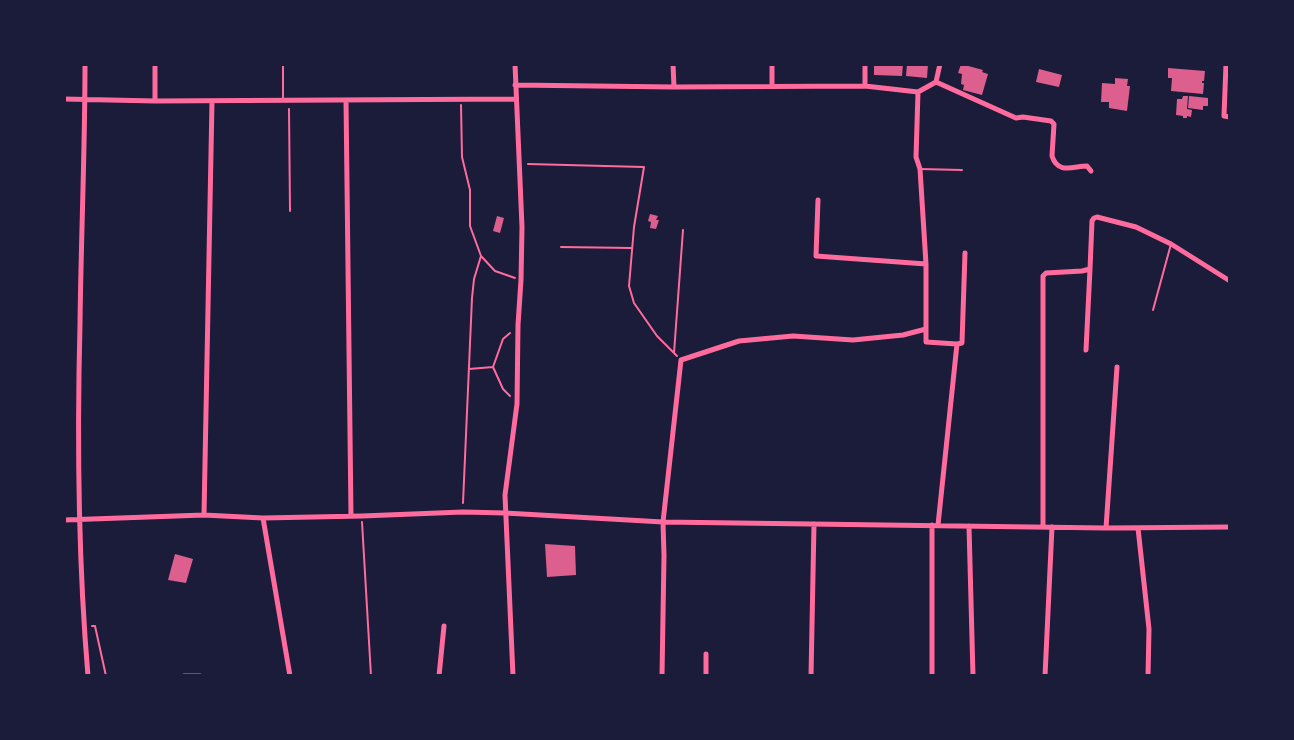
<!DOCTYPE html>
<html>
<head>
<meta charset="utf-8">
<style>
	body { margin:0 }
	#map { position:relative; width:1294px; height:740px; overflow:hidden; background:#1b1b3a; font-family:"Public Sans",sans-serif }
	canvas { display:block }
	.frame { position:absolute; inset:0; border:66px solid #1b1b3a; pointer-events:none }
</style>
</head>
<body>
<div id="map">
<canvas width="1294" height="740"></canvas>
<div class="frame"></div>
</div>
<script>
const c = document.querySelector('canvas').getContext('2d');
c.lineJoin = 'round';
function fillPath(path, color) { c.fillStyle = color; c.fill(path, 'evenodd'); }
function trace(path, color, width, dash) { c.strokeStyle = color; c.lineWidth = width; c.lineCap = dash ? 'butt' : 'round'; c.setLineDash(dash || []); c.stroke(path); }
fillPath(new Path2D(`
	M874,64H903L902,76L874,75Z
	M907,64H928L927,78L906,76Z
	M961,64L983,70L982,72L988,74L982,95L963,90L964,85L961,84L962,74L958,73Z
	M1168,68L1205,71L1204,81H1202V83H1204L1203,94L1171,91L1172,78H1168Z
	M1039,69L1062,75L1059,87L1036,82Z
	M1115,78L1128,79L1127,86H1130L1127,111L1109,108V102H1101L1102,83L1115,84Z
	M1183,96H1188L1187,109L1192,110L1191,117L1187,116V118H1183V116L1176,115L1177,99H1182Z
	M1189,96L1208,98V106H1203V110L1188,108Z
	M650,214L658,216L656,220H659L656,229L650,228L651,222L648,221Z
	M497,216L504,218L500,233L493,231Z
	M545,544L575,546L576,575L547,577Z
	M175,554L193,559L186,583L168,580Z`), '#dd5f8e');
trace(new Path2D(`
	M461,105L462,157L470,190V226L481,256L495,271L515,278
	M289,109L290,211
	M528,164L644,167L634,227L629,286L634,303L657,336L677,356
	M561,247L632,248
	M674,353L683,230
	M493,367L503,339L510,333
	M469,369L493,367L503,389L510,396
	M463,503L472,298L474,279L481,256
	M362,522L371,676
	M92,626H95L106,676`), '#ff6b9d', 2);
trace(new Path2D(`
	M283,100V64
	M920,169L962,170
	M1153,310L1171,244`), '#ff6b9d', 2);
trace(new Path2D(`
	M85,64C85,151 81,238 80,324C77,441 78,559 88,676
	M673,64L674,87
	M1226,64L1224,116L1230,117
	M936,82L1016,118L1023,117L1051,121L1054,124L1052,156C1058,175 1074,166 1087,166L1091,171
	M515,85L674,87L865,86L918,92L936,82L940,64
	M772,86V64
	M865,86V64
	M918,92L916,157L920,169L926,264V342L957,344L938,525
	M64,99L155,101L516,99
	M346,100L351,516
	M155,101V64
	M818,200L816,256L926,264
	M957,344L962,343L965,253
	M1086,350L1090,269
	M204,515L212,101
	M263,518L290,676
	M64,520L204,515L263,518L362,516L463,512L505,513L663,522L1106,528L1230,527
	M932,525V676
	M969,526L973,676
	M1043,526V276L1046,273L1082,271L1090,269L1092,221L1094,218L1097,217L1136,227L1171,244L1230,281
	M1106,528L1117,367
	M1138,528L1149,629L1148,676
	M184,676H200
	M439,676L444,626
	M513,676L505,495L517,404L518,325L521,280L522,227L515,64
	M662,676L664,556L663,522L681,360L739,341L793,336L853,340L903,335L926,329
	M706,676V654
	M811,676L814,524
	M1045,676L1052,527`), '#ff6b9d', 5);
</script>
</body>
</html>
